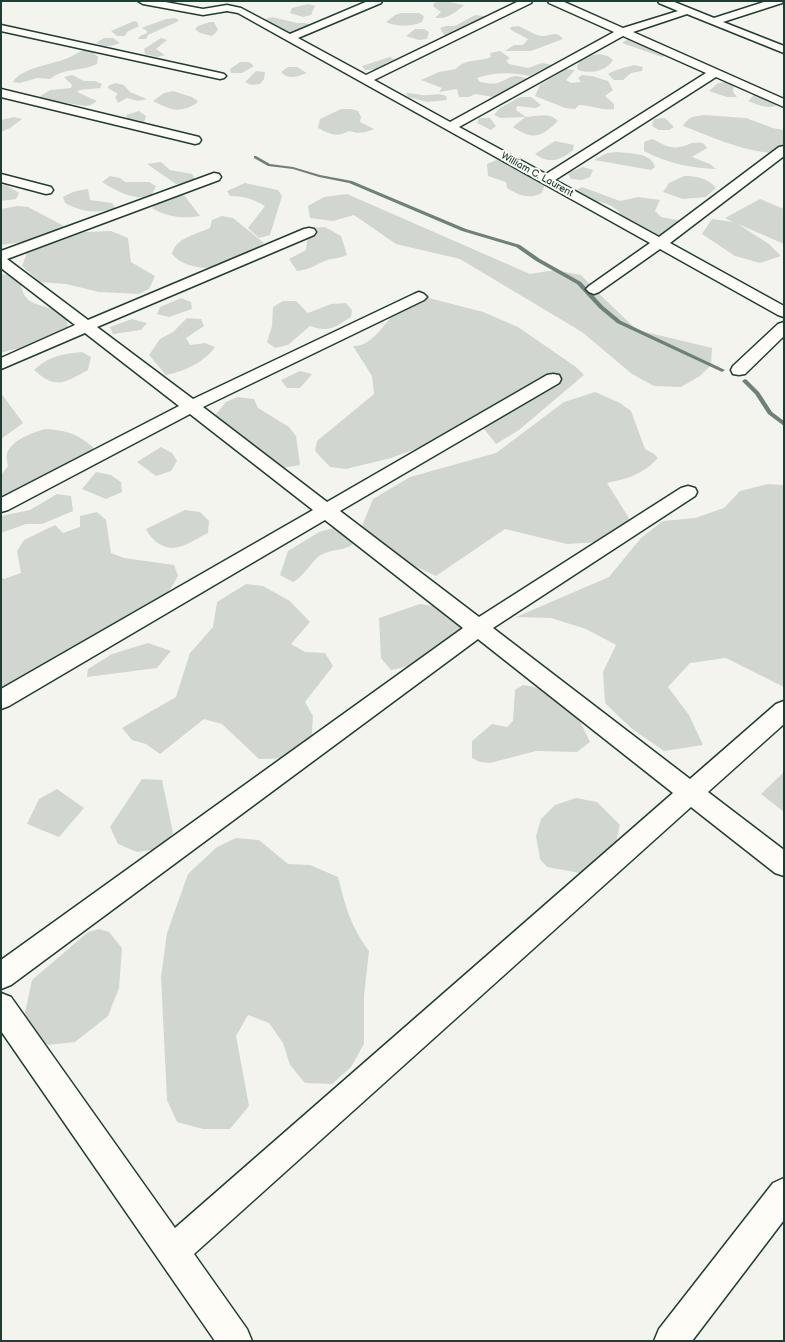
<!DOCTYPE html>
<html>
<head>
<meta charset="utf-8">
<style>
	body { margin:0 }
	#map { position:relative; width:785px; height:1342px; overflow:hidden; background:#f4f4ef; font-family:"Balsamiq Sans",sans-serif }
	canvas { display:block }
	.frame { position:absolute; inset:0; border:2px solid #1f3d34; pointer-events:none }
</style>
</head>
<body>
<div id="map">
<canvas width="785" height="1342"></canvas>
<div class="frame"></div>
</div>
<script>
const c = document.querySelector('canvas').getContext('2d');
c.lineJoin = 'round';
function fillPath(path, color) { c.fillStyle = color; c.fill(path, 'evenodd'); }
function trace(path, color, width, dash) { c.strokeStyle = color; c.lineWidth = width; c.lineCap = dash ? 'butt' : 'round'; c.setLineDash(dash || []); c.stroke(path); }
function drawText(font, color, halo, rows, align = 'center') {
  c.font = font + ' "Balsamiq Sans",sans-serif'; c.lineWidth = 4; c.setLineDash([]); c.textBaseline = 'middle'; c.strokeStyle = halo; c.fillStyle = color; for (const [text, x, y, turn = 0] of rows) {
    c.save(); c.translate(x, y); c.rotate((+turn || 0) * Math.PI / 180); c.textAlign = isNaN(turn) ? turn : align; if (halo) c.strokeText(text, 0, 0); c.fillText(text, 0, 0); c.restore();
  }
}
fillPath(new Path2D(`
	M442,1C450,1 456,4 464,5C454,13 449,19 435,18L441,12L433,6L434,3Z
	M308,4L315,6L311,15L303,17L290,13L292,8Z
	M401,13H419L424,16L422,22C411,27 397,27 386,22L395,15Z
	M475,15L484,16V19L452,37L444,35L440,28L446,26H455Z
	M272,17L297,23H305L312,25L290,34L266,22V19Z
	M176,18L179,21L148,35L146,39H138L140,36L147,33V31L142,28L144,27L166,19Z
	M134,21L137,22L139,26L127,32L125,36H117L111,31Z
	M210,22H214L218,30L212,36L200,33L195,29L198,26Z
	M518,26C526,29 537,37 545,36C553,35 556,31 563,39L531,51H505L514,45H523L528,39L511,30L510,27Z
	M415,29H424L429,32L427,39L419,40L406,36Z
	M630,37L648,42L665,56L662,57L622,43Z
	M104,38H113L120,43C111,47 104,47 96,43Z
	M161,38L167,40L156,49L165,55L157,57L145,54L144,49Z
	M85,50L93,52L98,57L97,64C81,72 66,67 50,79L37,78L20,83L13,82C20,68 54,64 68,58C74,56 78,51 85,50Z
	M500,51L510,58L506,61L509,64L528,68L542,63L552,65L529,76C513,72 492,72 477,78L480,82C487,83 494,85 500,82C513,77 512,73 528,79L526,83L493,97L475,94L469,97H459L457,89L439,92L442,88L421,80L439,72L456,69C465,58 480,62 491,57L490,53Z
	M599,54L608,56L613,60C605,72 590,74 578,70L577,66L582,57Z
	M390,57L395,60L386,63L383,69L365,70L362,66Z
	M240,62H249L254,66L242,73H231L230,69Z
	M634,65L643,67L642,71L631,73L623,80H614L608,74C616,69 625,68 634,65Z
	M288,67H297L307,73C298,76 289,81 281,72Z
	M566,69L575,70L566,80L571,83L581,82L578,78L582,75L592,76L608,81L613,90L605,96L614,104V109C602,111 591,105 579,105L575,109L565,108L535,96L540,85Z
	M256,71L265,72L264,79L260,84L251,85L245,82Z
	M72,75L84,81H95L102,84L100,88L80,90L77,92L97,101L91,105L86,106L41,99L39,97L50,90L71,88L72,85L64,77Z
	M727,82L734,85L733,92L737,97H727L709,91L718,83Z
	M115,83L124,85L130,92L147,99L138,101L127,98L118,103L115,97L118,94L108,88V86Z
	M173,91L192,97L198,101L197,103C179,114 171,110 153,101L164,93Z
	M406,93C412,93 416,94 422,95C430,96 438,92 446,96L447,100L427,102L408,97Z
	M754,95H765L781,103C770,111 759,105 748,101Z
	M520,97H531L541,105L536,108L517,106L516,110L526,117C538,116 549,112 558,121C541,137 534,141 513,127L525,117L501,118L494,115L500,108Z
	M341,109H351L358,111L361,117L360,122L374,129C365,133 358,134 349,131C336,138 330,134 318,128L320,119Z
	M139,111L146,116L143,127L139,129H128L123,126L128,121L126,115Z
	M704,115L746,118L773,128L784,130V151C759,159 707,135 683,126C688,117 694,116 704,115Z
	M14,117L22,119L10,128L1,132V120Z
	M479,118H490L496,126L491,130L477,123Z
	M665,118L674,127L669,130H659L652,126L654,119Z
	M652,139C661,143 669,149 679,147C691,145 690,141 703,143L707,148L692,157L710,164L716,169C690,168 667,163 644,151V142Z
	M555,141L574,145L573,150C561,160 549,165 535,154Z
	M617,152C631,154 651,152 655,167L651,170L594,160L607,153Z
	M503,157L546,180L542,193C528,200 519,195 507,188L506,182L488,176L487,164Z
	M161,162L170,170L192,174L195,179L187,183L176,184L147,164Z
	M583,167L593,170L590,177L582,180L571,179L568,173Z
	M110,176L120,178L125,182H149L156,186L151,197C133,200 116,191 102,182Z
	M684,176C696,176 708,178 716,188L706,197L683,199L663,192L669,183Z
	M245,183L278,190L282,196L270,235L259,238L248,228L265,206C253,199 244,196 230,196L227,191Z
	M1,185H6L19,193L16,199L1,201Z
	M582,187L620,201L638,197L660,200L655,211L661,217L683,221L660,236L648,238L628,229C625,224 623,217 619,212C609,199 586,204 574,191Z
	M88,189L90,200L112,203L115,208C96,214 82,212 65,203L63,197C72,192 78,190 88,189Z
	M347,194L530,274L555,270L581,275L594,289L637,330L712,348L711,365L700,376L681,387L654,386L632,374L582,332L460,259L396,244L354,215L333,221L310,218L308,206L324,197Z
	M184,195L200,216C184,219 166,217 152,208C163,197 168,196 184,195Z
	M760,199L784,209V244L738,224L769,244L781,256L760,263L735,256L702,234L712,219L733,222L725,218Z
	M17,206L28,207L64,226L60,232L37,240L1,245V209Z
	M222,216L233,218L264,243C253,250 241,258 229,264C212,271 184,269 172,254C175,238 197,234 210,228L212,220Z
	M325,227L341,236L347,255C338,259 331,258 325,261C312,266 312,269 297,271L289,259L306,250L309,228Z
	M111,231L128,238L131,262L155,276L149,289L139,294L99,292L66,284L40,282L22,266L27,253L85,232Z
	M1,274L20,276C22,314 44,298 66,318L68,327L66,330L41,345L11,350L1,353Z
	M181,298L191,302L192,309L169,317L157,314L160,307Z
	M429,298L483,312L518,327L576,367L584,375L519,430L496,444L484,429H469L391,458L346,469L330,467L315,451L317,441L374,394L372,376L353,346C373,347 383,323 398,311C407,304 418,300 429,298Z
	M283,301H296L308,313L331,304L346,303L352,310L351,317C335,327 329,333 310,326L288,345L275,348L267,342L272,326L273,307Z
	M187,318L201,319L204,326L186,338L190,345L205,343L215,347C205,362 183,372 166,375L149,355L160,339L173,332Z
	M132,319L147,323L141,330L113,334L110,327Z
	M82,352L91,357L88,370C64,383 56,390 34,370C50,356 61,354 82,352Z
	M300,371L312,374L300,388H287L281,380Z
	M595,392L620,403L631,411L645,449L654,454L658,458C642,475 629,478 607,483L632,523L617,541L567,544L505,529L436,576L379,550L360,531L373,499L410,477L496,453L564,402Z
	M1,393L23,423L1,439Z
	M237,397L254,399L258,408L289,427L296,436L300,465L282,468L212,419L226,402Z
	M45,429C66,430 77,434 93,447L94,452L1,505V475L8,466C7,462 6,457 7,453C13,439 32,433 45,429Z
	M161,447L172,453L177,461L171,471L156,476L137,462Z
	M96,472L111,475L121,482L122,492L106,499L82,489Z
	M768,484L784,485V687L726,658L690,663L668,687L689,715L703,745L664,751L631,728L605,703L603,672L616,645L586,629L551,618L516,617L609,577L641,538L663,521L695,518L724,508L740,491Z
	M57,494L71,496L73,511L42,524H26L1,533V516L30,510Z
	M185,510L200,512L209,521L208,533C199,537 188,545 179,547C164,551 152,541 146,529Z
	M97,512L106,520L111,553L124,558L174,565L178,576L171,588L140,623L1,691V577L4,579L21,573L17,551L24,540L55,525L63,533L80,527V516Z
	M334,528L342,530L353,544C344,551 333,549 323,554C314,557 305,576 293,582L280,575L288,551L319,532Z
	M246,584L263,586L290,601L310,622L291,644L305,652L325,653L333,666L305,702L313,716L311,747L296,758L259,759L222,724L204,719L160,754L146,744L132,740L122,728L176,697L190,653L213,627L217,602Z
	M420,604C436,606 461,611 461,631L444,659L391,670L381,658L379,618Z
	M148,643L171,651L157,668L87,677L88,669L112,654Z
	M523,685L534,687L552,694L575,711L590,742L577,752L536,751L490,763L480,762L472,758V741L492,724L507,727L513,721L515,690Z
	M784,772V812L761,794Z
	M142,779L162,780L173,833L160,849L137,852L118,844L110,827Z
	M57,789L84,808L59,837L27,824L39,799Z
	M576,798L597,802L620,825L614,850L580,873L547,867L540,859L536,836L541,819L555,805Z
	M236,838L259,840L288,864L310,865L338,877C346,908 350,925 369,951L364,996V1044L351,1067L332,1084L305,1083L290,1065L283,1043L269,1023L248,1015L236,1036L249,1106L230,1129H203L177,1122L167,1100L161,977L167,933L188,874L217,847Z
	M99,929L109,932L122,948L119,988L108,1016L75,1042L48,1045L22,1026L32,980L88,932Z`), '#d1d6d1');
fillPath(new Path2D(`
	M254,156H256L270,164L293,167L320,175L352,181L466,229L520,245L540,259L581,282L603,306L621,321L725,370L722,372L720,371L617,323L599,308L577,284L536,261L516,247L462,231L349,183L319,177L293,169L268,166L254,158Z
	M745,379L747,380L759,392L772,412L784,421V426L768,414L755,394L742,381Z`), '#6e8179');
const minor = new Path2D(`
	M138,1H160L203,9L227,5L241,8L290,34L368,1H382L381,3L298,38L366,75L519,1H532L531,3L374,80L450,122L614,32L549,3L548,1H562L623,28L678,11L659,3L658,1H672L714,18L767,1H783L782,3L723,22L784,46V53L687,14L633,32L784,99V107L716,77L555,180L659,237L779,147L784,146V156L670,243L784,306V317L778,315L660,249L599,292L594,294L589,292L586,289L589,286L650,243L238,13L227,11L203,15L143,4ZM623,36L706,73L546,174L459,127Z
	M1,25L220,73L224,74L226,76L224,78L220,79L1,31Z
	M1,89L199,137L201,140L199,143L195,144L1,97Z
	M214,173L219,174L221,177L219,180L7,259L88,320L304,229L309,228L314,229L316,232L314,235L97,327L193,399L414,294L419,292L424,294L427,297L424,300L203,407L327,502L547,375L553,374L559,375L561,379L559,383L340,511L479,617L681,488L688,486L695,488L697,492L695,496L493,628L690,779L776,704L784,701V724L708,792L784,850V876L775,873L691,807L194,1254L247,1329L252,1341H215L1,1031V993L11,997L175,1228L673,793L478,639L11,985L1,989V960L463,628L325,520L9,706L1,709V689L313,510L190,414L8,510L1,512V498L179,406L85,333L1,369V358L75,325L1,268V251Z
	M1,174L51,187L53,190L51,193L46,194L1,182Z
	M784,322V336L745,374L739,375L733,374L731,370L733,366L778,324Z
	M784,1178V1220L692,1341H654L659,1329L773,1183Z`);
trace(minor, '#1f3d34', 3);
fillPath(minor, '#fdfcf7');
drawText('10px', '#1f3d34', '#fdfcf7', [
	["William C. Laurent",537,175,29]
]);
</script>
</body>
</html>
